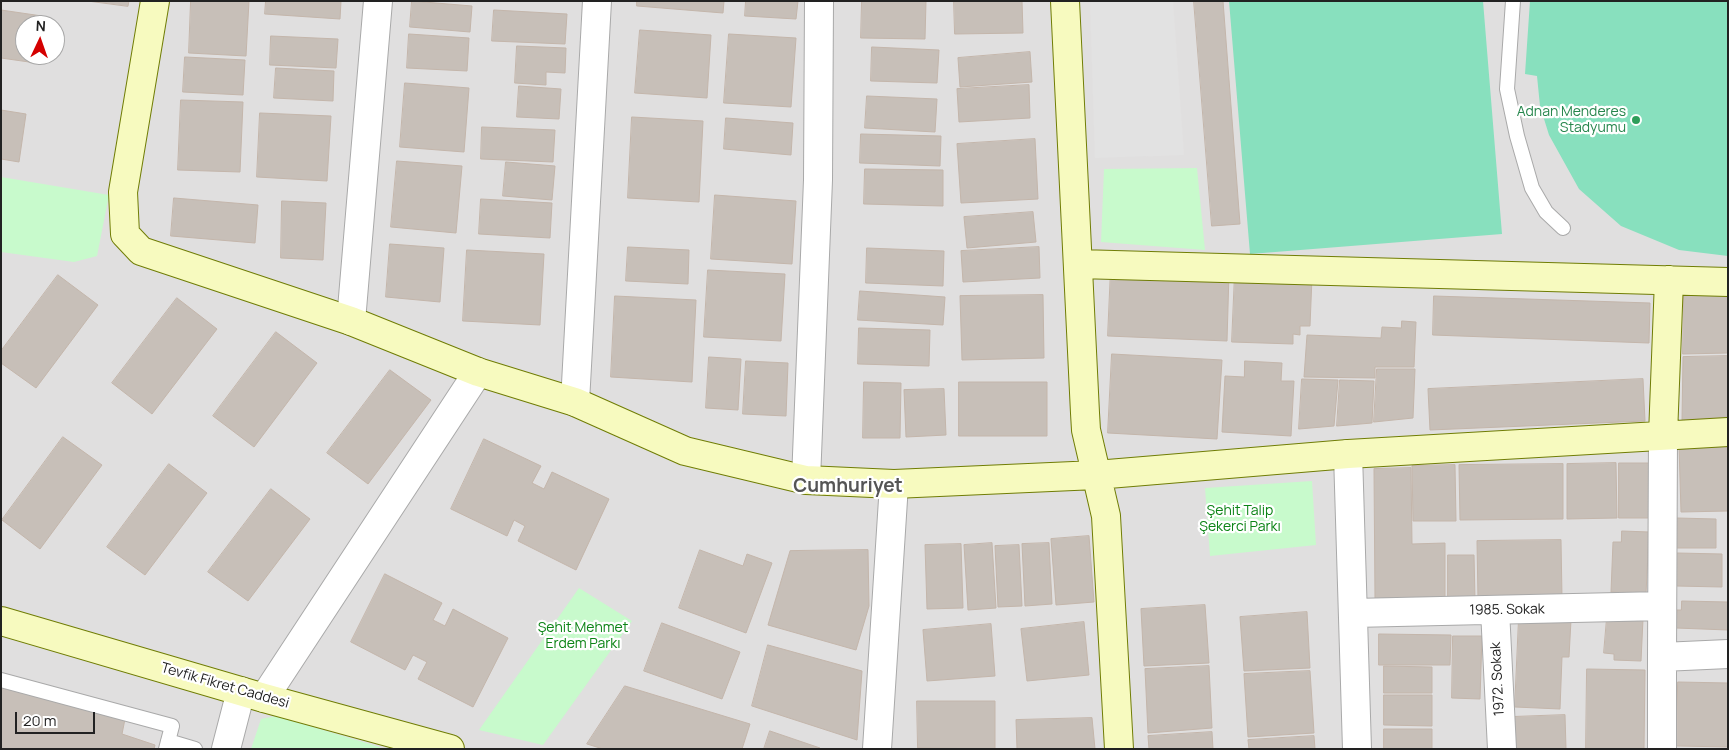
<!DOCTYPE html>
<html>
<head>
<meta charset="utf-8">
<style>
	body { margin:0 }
	#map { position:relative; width:1729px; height:750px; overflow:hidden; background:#f2efe9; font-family:Manrope,sans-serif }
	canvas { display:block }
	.frame { position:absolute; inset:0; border:2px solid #222; pointer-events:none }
	.north { position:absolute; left:15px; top:15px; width:50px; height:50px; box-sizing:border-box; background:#fff; border:1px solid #a7a7a7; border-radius:50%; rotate:3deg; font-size:14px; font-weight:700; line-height:20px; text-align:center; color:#222 }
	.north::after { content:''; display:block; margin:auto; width:18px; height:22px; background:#d40000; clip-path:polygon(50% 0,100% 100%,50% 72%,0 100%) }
	.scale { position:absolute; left:15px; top:712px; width:80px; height:22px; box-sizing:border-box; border:2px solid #222; border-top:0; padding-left:6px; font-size:15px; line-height:18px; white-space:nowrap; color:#222; -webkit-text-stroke:4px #fff; paint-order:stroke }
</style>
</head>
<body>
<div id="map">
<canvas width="1729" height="750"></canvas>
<div class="frame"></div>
<div class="north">N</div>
<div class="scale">20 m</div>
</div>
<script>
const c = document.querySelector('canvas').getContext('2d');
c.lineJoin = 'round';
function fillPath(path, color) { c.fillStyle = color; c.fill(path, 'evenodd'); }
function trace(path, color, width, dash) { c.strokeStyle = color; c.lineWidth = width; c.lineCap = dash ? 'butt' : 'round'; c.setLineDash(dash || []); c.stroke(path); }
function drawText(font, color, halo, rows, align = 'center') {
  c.font = font + ' Manrope,sans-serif'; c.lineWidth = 4.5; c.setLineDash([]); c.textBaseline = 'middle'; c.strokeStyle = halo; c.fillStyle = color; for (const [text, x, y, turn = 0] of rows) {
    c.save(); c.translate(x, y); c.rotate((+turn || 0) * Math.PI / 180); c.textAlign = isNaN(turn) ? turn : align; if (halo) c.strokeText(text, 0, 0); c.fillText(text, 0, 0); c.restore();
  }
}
fillPath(new Path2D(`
	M1,1H1728V749H1ZM25,25H55V55H25Z`), '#e0dfdf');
fillPath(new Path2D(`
	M1197,168L1205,250L1101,242L1104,169Z
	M1,177L109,195L97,256L74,262L1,252Z
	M1312,481L1316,545L1210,556L1205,488Z
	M579,588L632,621L543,745L479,730Z
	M276,716L380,747V749H251L261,719Z`), '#c8facc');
fillPath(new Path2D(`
	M1229,1H1483L1502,234L1250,254Z
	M1530,1H1728V256L1679,250L1621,226L1579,189L1549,135L1540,106L1537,76L1525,74Z`), '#88e0be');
fillPath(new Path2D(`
	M1090,1H1173L1184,155L1095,158Z`), '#e2e2e2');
const building = new Path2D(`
	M88,1H129L128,6Z
	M191,1H249L246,56L189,53Z
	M266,1H341L340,19L265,14Z
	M412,1L472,6L470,32L410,27Z
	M637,1H724L723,13L637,6Z
	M746,1H798L796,19L745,16Z
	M862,1H926L925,39L861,38Z
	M954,1H1022L1023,33L955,34Z
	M1194,1H1223L1240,224L1212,226Z
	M1,10L42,16L41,25H25V55H37L36,63L1,58Z
	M494,10L567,14L565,44L492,41Z
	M640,30L711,35L707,98L635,93Z
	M409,34L469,38L467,71L407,68Z
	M729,34L796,38L791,107L724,103Z
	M271,36L338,39L336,68L270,65Z
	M517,46L566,48L565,73L546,72V85L515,83Z
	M872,47L939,50L937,83L871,81Z
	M1030,52L1032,82L960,87L958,58Z
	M185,57L245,60L243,95L183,92Z
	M276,68L334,71L333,101L274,98Z
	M405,83L469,88L464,152L400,147Z
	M1029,85L1030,118L959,122L957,89Z
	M519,86L561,89L559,119L517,117Z
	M867,96L937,99L935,132L865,128Z
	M181,100L243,102L240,172L178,170Z
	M1,110L26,114L19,162L1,159Z
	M260,113L331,116L327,181L257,177Z
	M632,117L703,121L699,202L628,198Z
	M726,118L793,123L791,155L724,149Z
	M482,127L555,130L553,162L481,159Z
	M861,134L941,136L940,166L860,163Z
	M1035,139L1038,199L961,203L957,144Z
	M397,161L462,166L456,233L391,227Z
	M506,162L555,166L552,200L503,196Z
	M865,169L943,170V206L864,204Z
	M715,195L796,201L792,264L711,259Z
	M174,198L258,205L255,243L171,236Z
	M481,199L552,203L550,238L479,234Z
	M282,201L326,203L323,260L281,258Z
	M1033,212L1036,242L967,248L964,217Z
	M390,244L444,248L440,302L386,297Z
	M628,247L689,250L688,284L626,281Z
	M1039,247L1040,278L963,282L961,251Z
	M867,248L944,251L943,286L866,283Z
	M467,250L544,254L540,325L463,321Z
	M1111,268L1229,273L1227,341L1108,336Z
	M708,270L785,274L781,341L704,337Z
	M1235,273L1312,277L1310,326H1300V335L1293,334V344L1232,342Z
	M58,275L98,305L36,388L1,363V351Z
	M860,291L945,297L943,325L858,320Z
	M1684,292L1728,293V353L1683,354Z
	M1043,295L1044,358L962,360L960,296Z
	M615,296L696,300L692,382L611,377Z
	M1434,296L1650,303L1649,343L1433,335Z
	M177,298L217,329L152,414L112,383Z
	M1402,321L1416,322L1414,367H1375V378L1304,377L1307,335L1381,338L1382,327L1401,328Z
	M859,328L930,330L929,366L858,364Z
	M276,332L317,363L254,447L213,416Z
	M1112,354L1222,360L1217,439L1108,433Z
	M1728,356V417L1682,420L1683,357Z
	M709,357L741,359L738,410L706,408Z
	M746,361L788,363L786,416L743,414Z
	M1245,361L1282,363L1281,381H1294L1291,436L1222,432L1225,376L1244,377Z
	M1377,369H1415L1413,418L1374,422Z
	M390,370L431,400L368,484L327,453Z
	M1302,379L1338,380L1334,426L1299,429Z
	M1643,379L1645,421L1430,430L1428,389Z
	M1340,380L1374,381L1372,423L1337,426Z
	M864,382L901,383L900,438H863Z
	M959,382H1047V436H959Z
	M944,389L946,435L906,437L904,390Z
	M63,437L102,465L40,549L2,520Z
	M484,439L541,466L532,483L544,489L552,472L609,499L576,570L518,541L525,526L514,520L507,536L451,509Z
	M1728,443V511L1681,512L1679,445Z
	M1616,463L1617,518L1567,519V464Z
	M1619,463H1658V518H1619Z
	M169,464L207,493L145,575L107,547Z
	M1563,464V519L1460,520L1459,465Z
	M1455,465L1456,521H1413L1412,466Z
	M1411,468L1412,544L1445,543V598L1375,599L1374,469Z
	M271,489L310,519L248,601L208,572Z
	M1677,518L1716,519V548H1677Z
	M1622,531L1649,532L1646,594L1611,592L1613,542H1621Z
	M1089,536L1094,602L1056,605L1051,539Z
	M1561,540L1562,598L1478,599L1477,541Z
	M992,543L996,608L968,610L964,545Z
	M1049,543L1052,604L1025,606L1022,544Z
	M961,544L963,608L927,609L925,545Z
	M1019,545L1022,606L998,607L995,546Z
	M700,550L743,566L747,554L772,563L746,633L679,608Z
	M868,550L869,606L856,650L768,625L790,551Z
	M1677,553L1722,554V587L1676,586Z
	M1448,555H1474L1475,600H1448Z
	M385,574L442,603L433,620L445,626L453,609L508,638L473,707L418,679L427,662L413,655L405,670L351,642Z
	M1682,601L1728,602V630L1676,628L1677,610H1681Z
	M1205,605L1209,663L1144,666L1141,609Z
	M1307,612L1310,668L1244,671L1240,617Z
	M1519,618L1571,620L1569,657H1562L1560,709L1515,707Z
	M1607,618L1643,619L1641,661L1614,660V654L1604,653Z
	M1084,622L1089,675L1027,681L1021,629Z
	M662,623L740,652L722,699L644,671Z
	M991,624L995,676L927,681L923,630Z
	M1379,634L1451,635L1450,665H1379Z
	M1453,636H1482L1480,699L1452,698Z
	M768,645L862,671L857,740L752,706Z
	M1209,666L1212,728L1148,733L1145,669Z
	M1384,666L1432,667V693H1384Z
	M1587,669L1645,670L1644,749H1586Z
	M1310,671L1314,733L1248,737L1244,674Z
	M1678,682L1728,683V747L1677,746Z
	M1,683L125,719L122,734L155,745L154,749H1Z
	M625,686L750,724L742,749H603L587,744Z
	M1384,695H1432V726L1384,725Z
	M917,701H995V749L918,748Z
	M1565,715L1566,749H1514L1512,717Z
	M1092,718L1095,749H1017L1016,720Z
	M1384,729H1432V749H1384Z
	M770,731L820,748L819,749H764Z
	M1212,732L1213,749H1149L1148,736Z
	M1314,736L1315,749H1249L1248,740Z`);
fillPath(building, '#c7bfb8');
trace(building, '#c4b6ab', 1);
const lane = new Path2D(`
	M1513,1L1507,89L1517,136L1532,188L1546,212L1563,228
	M1,680L172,726L166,749
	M168,741L195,749`);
const street = new Path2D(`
	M351,321L378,1
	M575,402L597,1
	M1663,435L1662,657L1728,654
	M1348,454L1357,749
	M806,480L818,180L819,1
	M1495,610L1502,749
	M1353,613L1662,606
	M1662,657V749
	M264,698L478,372
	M226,749L241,691
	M877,749L894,484`);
const secondary = new Path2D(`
	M155,1L123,192L125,234L141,251L351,321L478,372L575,402L685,451L806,480L894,484L1096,475L1348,454L1728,432
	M1065,1L1085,413L1086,430L1106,516L1119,749
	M1078,264L1728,282
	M1663,435L1669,280
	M1,621L264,698L450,749`);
trace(lane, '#a9a9a9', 16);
trace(street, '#a9a9a9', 30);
trace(secondary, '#707d05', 30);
trace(lane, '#fff', 14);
trace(street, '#fff', 28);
trace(secondary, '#f7fabf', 28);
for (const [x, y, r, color] of [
	[1636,120,5,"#2e9e5b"]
]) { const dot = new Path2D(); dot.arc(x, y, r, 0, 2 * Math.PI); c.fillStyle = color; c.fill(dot); trace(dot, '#fff', 2); }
drawText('14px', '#27864d', '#fff', [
	["Adnan Menderes",1626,112],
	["Stadyumu",1626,128]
], 'right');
drawText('14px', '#0c8416', '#fff', [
	["Şehit Talip",1240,511],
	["Şekerci Parkı",1240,527],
	["Şehit Mehmet",583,628],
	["Erdem Parkı",583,644]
]);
drawText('14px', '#222', '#fff', [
	["1985. Sokak",1507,610,-1],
	["1972. Sokak",1498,679,-93],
	["Tevfik Fikret Caddesi",225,686,16]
]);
drawText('bold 19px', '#555', '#fff', [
	["Cumhuriyet",848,487]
]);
</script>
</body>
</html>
